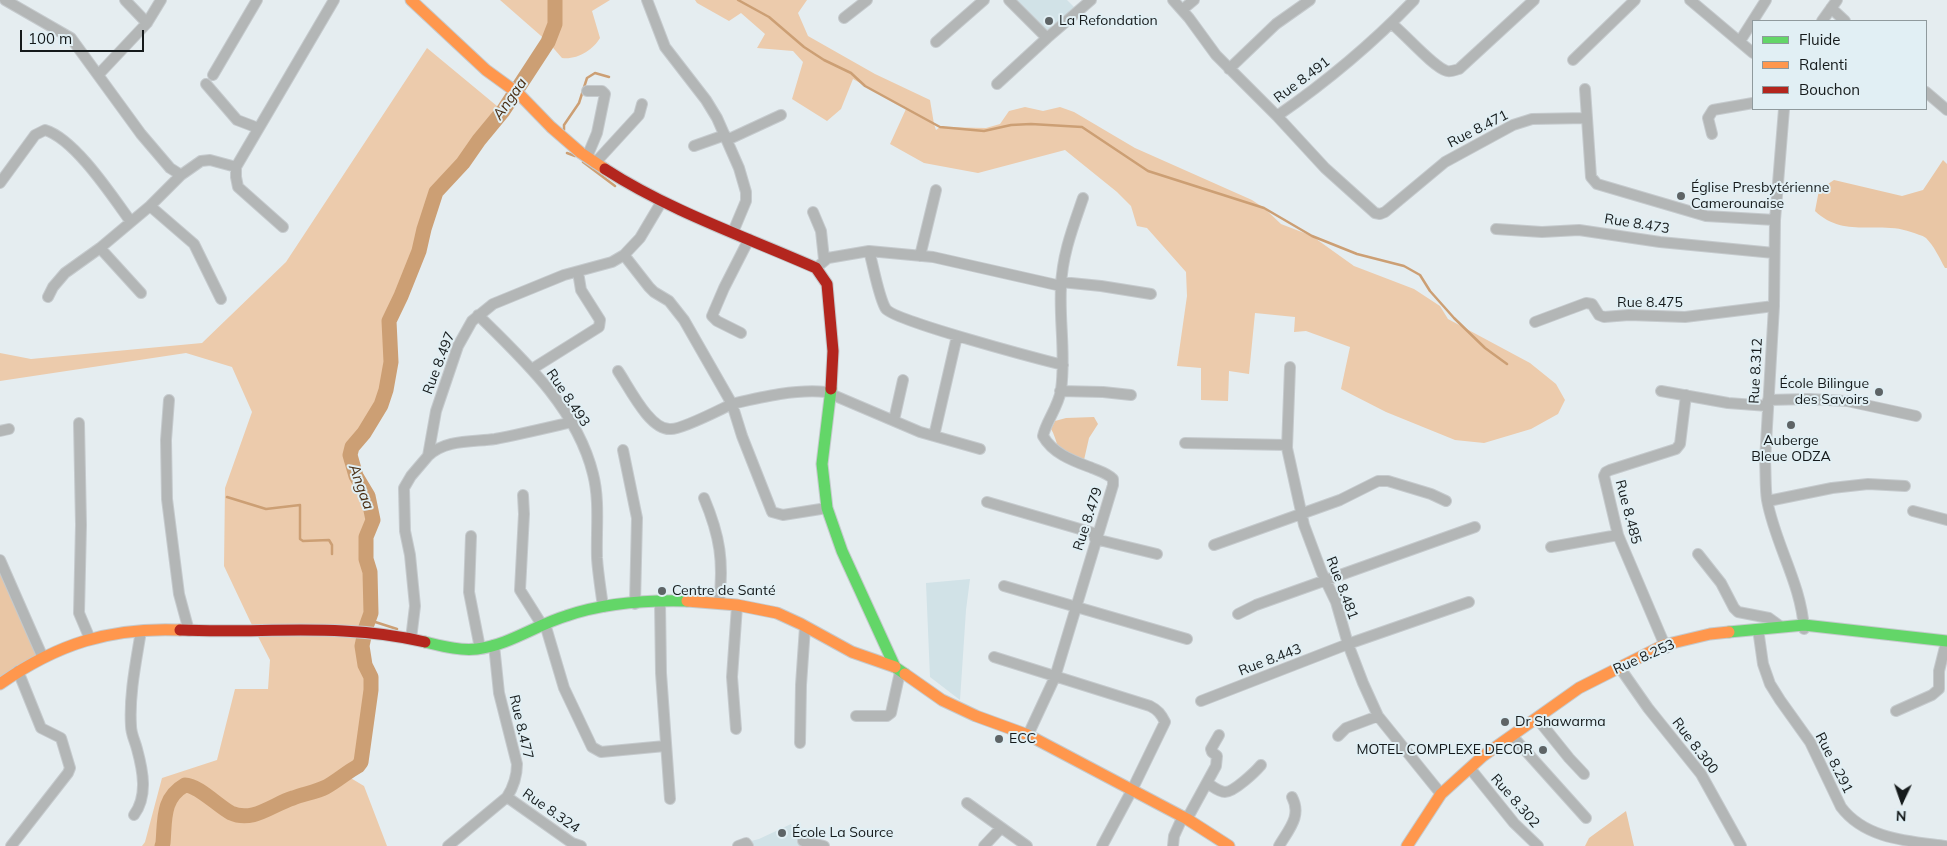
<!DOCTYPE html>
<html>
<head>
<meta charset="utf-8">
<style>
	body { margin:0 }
	#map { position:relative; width:1947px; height:846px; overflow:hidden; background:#e5edf0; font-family:Mulish,sans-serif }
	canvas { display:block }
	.legend { position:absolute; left:1752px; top:20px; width:175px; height:90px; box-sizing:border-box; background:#e1eff4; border:1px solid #8f9a9d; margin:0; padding:6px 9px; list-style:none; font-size:15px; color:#151a1b }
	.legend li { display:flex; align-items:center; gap:10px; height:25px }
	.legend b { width:25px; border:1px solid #8f9a9d }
	.north { position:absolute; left:1877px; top:776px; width:50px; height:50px; -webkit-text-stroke:4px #e1eff4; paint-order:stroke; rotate:183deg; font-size:14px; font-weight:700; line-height:20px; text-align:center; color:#151a1b }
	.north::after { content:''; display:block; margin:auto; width:18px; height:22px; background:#151a1b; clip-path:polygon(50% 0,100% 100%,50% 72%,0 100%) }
	.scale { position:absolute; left:20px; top:30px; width:124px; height:22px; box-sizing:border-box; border:2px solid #151a1b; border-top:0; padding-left:6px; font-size:15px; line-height:18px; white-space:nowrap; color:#151a1b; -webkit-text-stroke:4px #e1eff4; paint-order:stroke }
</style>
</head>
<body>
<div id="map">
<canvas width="1947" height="846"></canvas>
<ul class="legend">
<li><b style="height:6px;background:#63d668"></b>Fluide</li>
<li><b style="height:6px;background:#ff974d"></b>Ralenti</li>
<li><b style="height:6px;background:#b3261e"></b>Bouchon</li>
</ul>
<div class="north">N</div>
<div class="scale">100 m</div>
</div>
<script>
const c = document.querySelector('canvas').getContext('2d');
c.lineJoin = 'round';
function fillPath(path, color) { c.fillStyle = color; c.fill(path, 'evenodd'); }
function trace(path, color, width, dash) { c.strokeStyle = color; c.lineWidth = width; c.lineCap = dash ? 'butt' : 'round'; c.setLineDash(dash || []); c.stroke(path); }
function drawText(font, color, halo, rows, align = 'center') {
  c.font = font + ' Mulish,sans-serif'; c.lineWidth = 4; c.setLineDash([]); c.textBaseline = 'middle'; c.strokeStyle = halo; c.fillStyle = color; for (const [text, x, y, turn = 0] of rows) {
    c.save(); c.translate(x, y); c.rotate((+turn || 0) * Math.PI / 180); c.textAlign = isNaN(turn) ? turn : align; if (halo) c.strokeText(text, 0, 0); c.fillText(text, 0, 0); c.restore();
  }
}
fillPath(new Path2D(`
	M1016,0H1067L1075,8L1048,33Z
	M970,579L966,610L960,700L930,677L926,583Z
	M791,824L800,846H752L751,841L759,839Z`), '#d1e2e7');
fillPath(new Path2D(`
	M500,0H610L592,11L600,38C593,50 577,60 562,58L548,42Z
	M695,0H807L798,13L808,36L875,74L930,100L934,124L936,130L940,127L986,128L1000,124L1009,111L1025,107L1043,111L1060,107L1074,112L1135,148L1252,200L1264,208L1281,224L1312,236L1354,266L1414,289L1440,306L1448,319L1530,363L1556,384L1565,400L1558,414L1531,429L1484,443L1455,440L1386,412L1341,389L1350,347L1306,331L1294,332L1295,317L1255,313L1249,374L1229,371L1228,401L1201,400V368L1177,366L1187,296L1186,272L1147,228L1137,226L1131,206L1117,192L1065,150L978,173L924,163L890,144L906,109L853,79L841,109L827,121L792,99L803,62L793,51L757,48L765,34L741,13L729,21L697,3Z
	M427,48L503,111L479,140L463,163L436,192L424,229L419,251L401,296L389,321L391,362L386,390L381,405L364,433L352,447L350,455L356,476L368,496L373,520L366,537V559L370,572L371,613L366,627L362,646L365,665L371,677V690L361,762L358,766L344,774L364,786L387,846H142L145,842L162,778L217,760L235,689H268L270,660L250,621L224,566L225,488L252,412L232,367L186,353L0,381V353L31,359L202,343L286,262Z`), '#eccbac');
fillPath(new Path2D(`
	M1943,160L1947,164V268H1945C1939,257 1934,246 1926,238C1922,235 1916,234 1911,232C1879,220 1844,239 1815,211L1819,190L1834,180L1902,196L1923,190Z
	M1094,417L1098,424L1089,438L1084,460C1077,457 1060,452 1057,444C1055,438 1054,434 1051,429L1055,421L1066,418Z
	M0,557L44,656L0,677Z
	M1626,811L1634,846H1585L1589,838Z`), '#e9c6a5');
trace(new Path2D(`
	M738,0L769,17L804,47L824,60L851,73L865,86L940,127L984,131L1011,125L1031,124L1082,127L1148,171L1264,208L1312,236L1357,254L1404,266L1420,275L1430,291L1454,318L1485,348L1507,364
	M564,130V125L579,103L587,78L595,73L609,77
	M567,153L575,156
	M583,162L615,186
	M227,497L266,509L300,505V539L303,541L329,540L332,545V554
	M369,620L397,629`), '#cc9f74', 2.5);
trace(new Path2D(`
	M162,846L163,843C165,820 162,798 185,785C198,785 219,807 231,813C253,823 273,804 293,798C303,794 316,792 326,787C337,781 347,772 358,766L361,762L371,690V677L365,665L362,646L366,627L371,613L370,572L366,559V537L373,520L368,496L356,476L350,455L352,447L364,433L381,405L386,390L391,362L389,321L401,296L419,251L424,229L436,192L463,163L479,140L503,111L548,42L555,24V0`), '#cc9f74', 15);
const street = new Path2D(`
	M5,0L71,38L141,134L170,168L181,175
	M125,0L147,23
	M647,0L665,47L706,100L717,118L739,168L746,192V201L733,232
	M1009,0L1047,38L1091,0
	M1173,0L1189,18L1216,55L1277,116C1326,82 1372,44 1414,0
	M1690,0L1753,53
	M1831,8L1845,21
	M1182,10L1194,0
	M844,18L867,0
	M1822,21L1837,0
	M1392,24C1404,33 1434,68 1447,71C1451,72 1455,70 1459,69L1534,0
	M1740,41L1766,0
	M936,42L984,0
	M1573,60L1635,0
	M1229,69L1276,24L1310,0
	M99,74L147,23L161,0
	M213,75L257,0
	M206,84L237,120L258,128
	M997,84L1047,38
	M1585,89L1587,118
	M587,91H602L605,94L597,133L587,157
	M1926,92L1947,110
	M1784,109L1775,220L1774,306L1765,461C1766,474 1765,487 1767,500C1775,544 1801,583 1804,629
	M1277,116L1325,168L1375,213L1380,214L1385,212L1445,162L1513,125L1532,119L1587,118L1591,177L1597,184L1706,216L1775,220
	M1712,134L1708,118L1713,110L1753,103
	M727,140L781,115
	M694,146L725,135
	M595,163L639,115L642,104
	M0,183L35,135L45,130C75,139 112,196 131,222
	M150,206L194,244L221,299
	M813,212L821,231L824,259
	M283,227L238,187L236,177V167L334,0
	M1496,229L1542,232L1579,230L1660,242L1774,253
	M100,248L141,293
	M869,251C873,264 879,299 886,309C895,321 1039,359 1063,365
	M920,256L936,190
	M816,268L828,258L869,251L933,257L1061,286
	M1061,282L1101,286L1151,294
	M48,297L53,287L65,273L100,248L150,206L181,175L201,161L210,160L236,167
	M478,315C524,360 577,409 593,474C600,501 596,530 597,558C598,574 601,591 603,607
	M1535,322L1586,303L1592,304L1599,315L1604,317L1629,315L1685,317L1774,306
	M741,333L717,321L712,316L724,288L749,239
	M1290,367L1287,448L1304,525L1322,573L1336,602L1348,644L1363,683L1378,716L1441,794
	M532,369L599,327L600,320L581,290L578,272
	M618,371C629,387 650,431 671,429C683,429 719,410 732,404L684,320L669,301L654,292L649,287L624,255
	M1060,391L1103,392L1131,395
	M1661,391L1728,403L1768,406
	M169,400L166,440L167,499L179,594L189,631
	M1768,400L1809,399L1847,401L1916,416
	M894,420L903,380
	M79,423L81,525L79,613L90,639
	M0,431L9,429
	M934,436L957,336
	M1185,443L1287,445
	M623,450L637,518L635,604
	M428,456C445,439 474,442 495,439C521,434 546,428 572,422
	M523,495L524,514L520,590L542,625
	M704,498C720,536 724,562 719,603
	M1768,501L1832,488L1868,484L1905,486
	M987,502L1097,534
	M827,508L783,515L772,512L742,436L732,404C762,397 795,389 826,392L920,432L980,449
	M1913,511L1947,520
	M471,536L469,592L480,648
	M1095,539L1157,554
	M1214,545L1340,500L1378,481H1388L1431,494L1446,501
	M1551,547L1618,535
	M1698,554L1721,583L1734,608L1738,612L1769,618L1780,626
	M0,560L43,658
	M1004,586L1187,639
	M660,602L661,673L670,799
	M1238,614L1256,605L1475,527
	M545,624L564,688L592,747L601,752L665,746
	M1758,629L1763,664L1770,684L1780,700L1810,742L1841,807C1865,839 1908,841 1945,846
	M411,639L415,606L410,555L405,531L404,488L411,476L428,456L436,411L458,346L472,321L493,304L564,275L612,262L624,255L640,238L662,201
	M1666,648L1618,535L1604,476L1606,472L1610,470L1676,449L1680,444L1686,395
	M994,657L1150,706C1158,710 1161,714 1165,722L1132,790L1102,846
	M1620,668L1648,708L1701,774L1741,846
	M1201,701L1348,644L1469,602
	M1896,711L1932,695L1939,689V671L1945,647
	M856,716H887L891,713L900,672
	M1540,722L1569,758L1584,774
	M736,729L732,677L737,606
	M1028,735L1055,677L1113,485V479C1107,473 1099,471 1092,468C1074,461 1053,454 1043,436C1046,421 1058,408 1061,390C1066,355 1059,321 1061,287C1062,255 1073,227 1083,198
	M1338,736L1346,728L1378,716
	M1515,739L1586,818
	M800,743L801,685L805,627
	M1473,772L1514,823L1538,846
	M1207,783C1212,786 1219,792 1225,792C1234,792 1255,772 1261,765
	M507,797L572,843L581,846
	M967,803L1027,846
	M134,815C148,796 143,771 137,749C135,741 131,734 131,726C129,695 136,662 141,631
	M1187,819L1216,766L1217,756L1212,752L1211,749L1219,735
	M803,841L824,846
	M11,846L68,773L70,768L61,738L41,728L18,671
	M448,846L507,797C514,786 517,777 517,764L499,693L494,645
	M738,846L746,843L748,846
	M984,846L1001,828
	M1173,846L1174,836L1183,816
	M1279,846C1289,829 1302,816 1292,797`);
const fast = new Path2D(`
	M831,389L822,464L827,508L842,551L895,667L905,674
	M1729,632L1804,625L1947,641
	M425,642C442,646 460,651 477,649C509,645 536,625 566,616C604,603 647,600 687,601`);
const slow = new Path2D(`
	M411,0L486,70L519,94L551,127L581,153L605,169
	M687,601L737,605L777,613L801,624L852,652L895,667
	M905,674L942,700L976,716L1028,735L1187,819L1229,846
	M0,684C57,644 110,627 180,630
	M1407,846L1441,794L1483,756L1579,688L1664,645L1710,634L1729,632`);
const jam = new Path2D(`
	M605,169C670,211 746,237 816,268L827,284L833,351L831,389
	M180,630C261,634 344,622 425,642`);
trace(street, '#c5cacd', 12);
trace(fast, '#c5cacd', 13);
trace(slow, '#c5cacd', 13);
trace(jam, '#c5cacd', 13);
trace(street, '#b3b6b6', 10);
trace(fast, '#63d668', 11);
trace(slow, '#ff974d', 11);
trace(jam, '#b3261e', 11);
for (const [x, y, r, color] of [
	[1049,21,5,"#5e6466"],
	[1681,196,5,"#5e6466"],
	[1879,392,5,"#5e6466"],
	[1791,425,5,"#5e6466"],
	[662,591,5,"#5e6466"],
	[1505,722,5,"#5e6466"],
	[999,739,5,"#5e6466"],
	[1543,750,5,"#5e6466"],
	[782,833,5,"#5e6466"]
]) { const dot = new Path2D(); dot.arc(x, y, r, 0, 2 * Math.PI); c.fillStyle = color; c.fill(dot); trace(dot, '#e1eff4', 2); }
drawText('14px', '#151a1b', '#e1eff4', [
	["La Refondation",1059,21],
	["Église Presbytérienne",1691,188],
	["Camerounaise",1691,204],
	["École Bilingue",1869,384,"right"],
	["des Savoirs",1869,400,"right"],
	["Auberge",1791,441,"center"],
	["Bleue ODZA",1791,457,"center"],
	["Centre de Santé",672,591],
	["Dr Shawarma",1515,722],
	["ECC",1009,739],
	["MOTEL COMPLEXE DECOR",1533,750,"right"],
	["École La Source",792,833]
], 'left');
drawText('14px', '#151a1b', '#e1eff4', [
	["Rue 8.491",1302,80,-37],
	["Rue 8.471",1478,129,-27],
	["Rue 8.473",1637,224,9],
	["Rue 8.475",1650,303],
	["Rue 8.497",439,363,-69],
	["Rue 8.312",1756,371,-87],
	["Rue 8.493",568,398,56],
	["Rue 8.485",1628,512,75],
	["Rue 8.479",1088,519,-72],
	["Rue 8.481",1342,588,69],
	["Rue 8.253",1644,657,-24],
	["Rue 8.443",1270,660,-21],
	["Rue 8.477",521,727,77],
	["Rue 8.300",1695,746,53],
	["Rue 8.291",1834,763,63],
	["Rue 8.302",1515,801,49],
	["Rue 8.324",551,811,35]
]);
drawText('italic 15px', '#492d12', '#e1eff4', [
	["Angaa",510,99,-55],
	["Angaa",361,487,70]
]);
</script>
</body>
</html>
